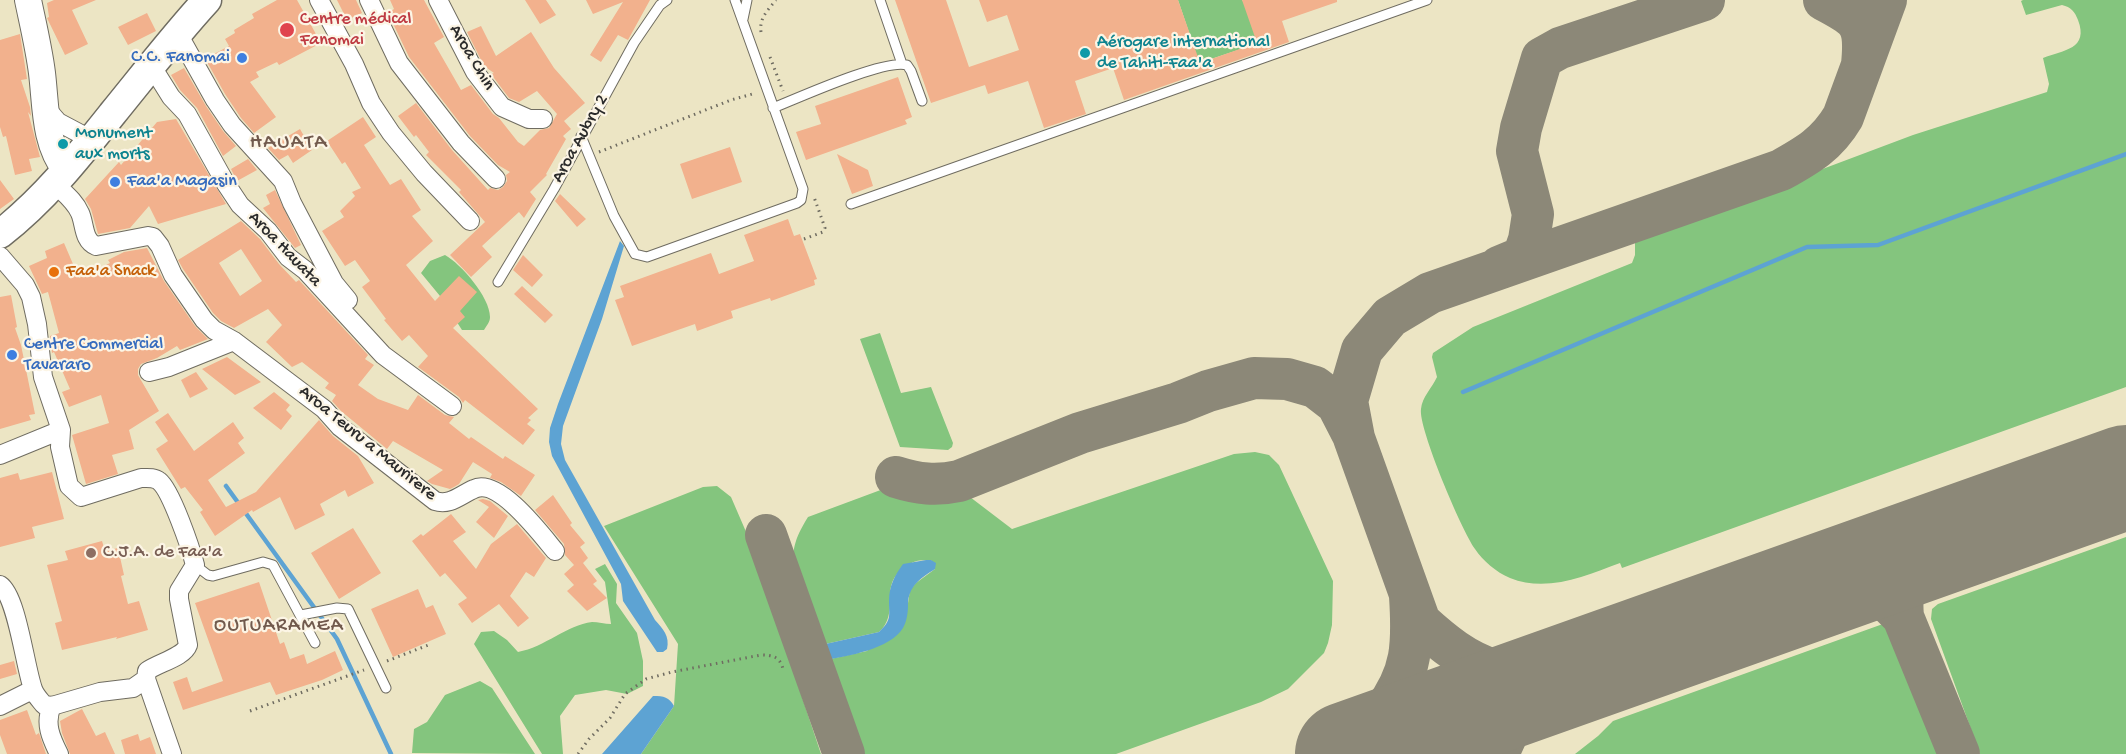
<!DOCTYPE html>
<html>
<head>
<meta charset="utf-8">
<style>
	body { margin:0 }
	canvas { display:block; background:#ece5c4 }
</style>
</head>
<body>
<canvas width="2126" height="754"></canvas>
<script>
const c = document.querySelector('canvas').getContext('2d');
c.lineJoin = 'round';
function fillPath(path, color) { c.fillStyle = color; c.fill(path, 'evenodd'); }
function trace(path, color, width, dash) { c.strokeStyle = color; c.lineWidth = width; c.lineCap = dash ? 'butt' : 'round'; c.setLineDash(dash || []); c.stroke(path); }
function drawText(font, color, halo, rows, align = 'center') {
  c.font = font + ' "Gochi Hand",sans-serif'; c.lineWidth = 4.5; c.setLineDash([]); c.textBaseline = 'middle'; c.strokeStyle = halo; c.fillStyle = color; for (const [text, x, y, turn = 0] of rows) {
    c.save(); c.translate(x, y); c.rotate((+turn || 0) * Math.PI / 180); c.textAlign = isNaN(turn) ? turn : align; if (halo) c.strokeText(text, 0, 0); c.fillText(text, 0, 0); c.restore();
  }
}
fillPath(new Path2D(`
	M1178,0H1242L1268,40L1190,66L1192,41Z
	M2023,0H2126V387L1622,568L1620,563C1585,576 1547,593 1510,578C1496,572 1483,561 1475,549C1462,531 1418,428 1421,409C1422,397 1432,388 1437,377L1432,357L1433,353L1473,327L1632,263L1635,255V241L1639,238L1913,135L2047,92L2049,84L2043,58C2064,50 2089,49 2078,20C2075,12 2071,7 2062,5L2026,15L2021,1Z
	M445,255C461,264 490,297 490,317C490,322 487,325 484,330H462L440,296L421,273L430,261Z
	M880,333L901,393L931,387L953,443L952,447L948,450L900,447L860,339Z
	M1255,452L1269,455L1279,465L1333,581L1332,625L1328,643L1324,653L1288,689L1261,702L1116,754H862L826,660L867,651L908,603L910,590L916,583L935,569L931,560C916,560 912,561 900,571C880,589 900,613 879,632L821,645L794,569C791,548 797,535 808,517L886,488L923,496L970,497L1012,529L1234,454Z
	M717,486L731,497L750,541L821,754H641L674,706L678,644L604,526L703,487Z
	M2126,537V754H1980L1931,619L1932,609L1938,604Z
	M605,564L617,584L616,603L637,633L643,661V686L627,694L606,690L575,695L560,716L563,754H542L474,644L481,632L494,631L507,640L518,652C545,647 567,625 592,622C598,622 605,624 611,624L605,582L595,569Z
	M1894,620L1947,754H1575L1598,736L1613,721Z
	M480,681L492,688L535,754L412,753L414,729L427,722L445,695Z`), '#84c57e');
fillPath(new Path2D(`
	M620,241L624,246L602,319L563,426L561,444L565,460L655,620C663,629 670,636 667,649L663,652H657L623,601L621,584L552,456L549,442L550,428L558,404Z
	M926,560H931L936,563L935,569C921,578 908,586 908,605C908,612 907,621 903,628C890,649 848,656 826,660L821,645L879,632C892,620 889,616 889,601C889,586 895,575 903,564Z
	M653,696C664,696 669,697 674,706L641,754H602Z`), '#5da3d3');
trace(new Path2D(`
	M1463,392L1807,247L1878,245L2126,154
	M226,486L337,639L391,754`), '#5da3d3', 4.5);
trace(new Path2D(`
	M1824,0C1860,19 1866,22 1862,65
	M1499,267L1523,257L1529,240L1533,214L1517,151L1521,128L1542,58L1560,48L1704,0
	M896,477C918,484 936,486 959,481L1080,433L1178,403L1208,391L1254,378L1287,379L1315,387L1337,404L1354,437
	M766,535L844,754
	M1923,549C1908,579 1900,582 1903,617L1959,754
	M1840,579L1858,587L1879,593L1903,617
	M1554,680C1534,677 1512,676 1494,670C1465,661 1443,643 1420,622L1354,438L1347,401L1362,350L1390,317L1430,293L1781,170C1808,155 1827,144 1843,117L1886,0
	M1333,754C1343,748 1353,743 1362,737C1370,731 1377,720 1383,712C1413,673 1413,643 1410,596
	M1498,754L1508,732L1554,680`), '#8c8878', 42);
trace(new Path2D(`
	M1347,754L2126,477`), '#8c8878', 104);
fillPath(new Path2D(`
	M54,0H96L72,10L88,44L65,55L47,18L49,17L47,3Z
	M277,0H297L321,43L279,65L277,62L256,72L259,77L250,82L276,117L254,133L241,118L225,94L207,62L215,58L214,54L229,46L225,39L235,33L234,30L254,18L252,14Z
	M337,0H356L362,13L347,20Z
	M390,0H424L444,37L434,43L461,90L471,85L493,114L499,118L518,142L524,146L540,130L549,128L557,114L537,91L519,102L509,98L491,74L494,73L484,66L467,32L481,26L496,56L531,32L554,68L585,103L564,121L571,129L563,136L566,139L546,174L547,175L530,192L536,199L524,218L519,212L482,246L492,257L471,277L450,255L485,222L459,192L461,190L426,155L429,152L416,135L414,137L398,116L416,103L452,150L488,190L490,188L498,190L503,187L507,181L506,175L510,172L498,165L470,136L409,57L388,13L394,9Z
	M525,0H546L556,15L540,24Z
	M586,0H650L628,40L618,35L601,62L590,55L623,2L593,14Z
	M895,0H946L969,67L1019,50L1007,15L987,22L979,0H1178L1200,63L1257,43L1242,0H1337V2L1282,21L1289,42L1124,100L1113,68L1075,81L1086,114L1044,128L1028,81L988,94L985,85L931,103Z
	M147,13L156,31L128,45L118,27Z
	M20,34L27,79L21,80L30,107L31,116L28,112L40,157L29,159L32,171L15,175L6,136L3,137L0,127V40Z
	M184,68L206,106L223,131L236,146L223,156L197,108L180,90L171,75Z
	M898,77L912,117L905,120L907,124L806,160L796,132L821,124L815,106Z
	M363,117L376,137L364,145L390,185L401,179L421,210L412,216L433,241L406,265L435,301L459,276L477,292L460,311L465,317L453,328L538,409L528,418L531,420L527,424L535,430L523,445L465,400L463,403L459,397L418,367L428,356L409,335L402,341L384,320L386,319L362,287L370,281L355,260L345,266L322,231L344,217L340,211L355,196L352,192L361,188L345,162L342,164L327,141Z
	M176,119L226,204L158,224L149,206L130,228L98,234L91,209L85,199L119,162L121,165L157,122Z
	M300,129L312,150L293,163L288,155L279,160L268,148Z
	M730,147L742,182L692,199L680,164Z
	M837,154L868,170L873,186L852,194Z
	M248,159L257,170L237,181L231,169Z
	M0,180L14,199L0,209Z
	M275,190L301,245L295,248L263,208L270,204L266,195Z
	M560,194L586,219L577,227L555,201Z
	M788,219L794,236L800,234L817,279L814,280L815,285L771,301L770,298L731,311L733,318L697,331L695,324L632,346L615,300L624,297L620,286L711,253L719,274L754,261L744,235Z
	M241,221L260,239L279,264L296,282L299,280L368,355L365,359L374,365L358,385L378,399L408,410L418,395L445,415L454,417L449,423L469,439L471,437L503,459L505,456L535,475L521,496L501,482L490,478L492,474L473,462L459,484L454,487L450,489L432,484L427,481L443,470L393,441L387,449L341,411L332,401L336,395L325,388L329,383L302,362L292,367L266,342L282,325L268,309L234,328L221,321L213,313L183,269L178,260ZM241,249L262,281L240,296L219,263Z
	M64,243L79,278L110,263L108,260L124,252L147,248L164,281L195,326L208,339L180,350L177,346L157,358L141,364L138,369V375L159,411L129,430L134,449L112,455L118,474L86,484L72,435L109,423L101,395L69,407L62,392L70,389L54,352L52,353L50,336L59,333L48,292L42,294L29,266L47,258L45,251Z
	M523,255L543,275L532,287L513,270Z
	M522,286L553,315L545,323L514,294Z
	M11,295L17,327L15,328L21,345L35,414L29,415L31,420L0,429V297Z
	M227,357L261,382L235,395L202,369Z
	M196,372L208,389L190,398L181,380Z
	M274,392L290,405L286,410L292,416L281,430L253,408Z
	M168,413L194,451L233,422L244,438L238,443L245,453L208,480L226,507L256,492L319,420L333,436L358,456L374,483L348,497L345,490L320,504L325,515L295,530L280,497L253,512L252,510L215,536L200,512L203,510L185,487L181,489L156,449L168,441L155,422Z
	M52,472L64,519L32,527L35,538L0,547V478L18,473L20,480Z
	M553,495L572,523L570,525L585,543L580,547L588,558L583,563L597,581L593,584L607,598L587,611L567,591L574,585L564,574L574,565L565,555L564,544L535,510Z
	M483,499L490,501L508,516L494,538L476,522L489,507L478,500Z
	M451,514L466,532L453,541L476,569L491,544L517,524L546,558L534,577L526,572L510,596L529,618L518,627L499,604L472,623L458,604L467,598L445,573L440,577L412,541L421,534L423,536Z
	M353,528L381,573L339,599L311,553Z
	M102,541L105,551L118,548L124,575L121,576L128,604L139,601L148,630L116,639L117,637L62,650L55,623L62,621L47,565L68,560L65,551Z
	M259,582L280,644L284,642L290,659L304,654L307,664L335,651L343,670L322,680L276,695L270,682L183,710L173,682L187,677L192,692L223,681L195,603Z
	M418,589L426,608L433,605L446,634L393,657L371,609Z
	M14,661L17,674L0,679V665Z
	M82,709L96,736L105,732L115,754H70L62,733L60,721Z
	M27,710L36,735L39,733L46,754H7L0,735V720Z
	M138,734L140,741L150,737L156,754H125L121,740Z`), '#f2b18d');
const lane = new Path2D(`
	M880,0L902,64
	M743,19L747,0
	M773,108C798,98 884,59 907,65L911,71L922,101
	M581,136L614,216L635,254L647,257L797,203L801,200L803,189L735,0
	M851,204L1427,0
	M498,282L554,189L634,43L660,5L667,0
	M195,565L208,575L213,576L263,562L273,565L315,643
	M301,615L337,608L348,609L386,688`);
const street = new Path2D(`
	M319,0L354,64L371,103L391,133L424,173L470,221
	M369,0L399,63L461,143L496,179
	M438,0L475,72L502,107L529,119H543
	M177,32L215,100L232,125L283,181L292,203L334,283L348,300
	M151,65L171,97L187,114L226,184L240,205L268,231L288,257L305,270L383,355L452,406
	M45,107L58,122L92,140
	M55,184C64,193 75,201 80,213C85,224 83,241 96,246L148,236L153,237L160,246L173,275L204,320L214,330L234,341L324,409L340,427L435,501C450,506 460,495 474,489C498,477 541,534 555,551
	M0,256L25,285L31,297L37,324L43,377L61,430L60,447L69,486L81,497L141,478C147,478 154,477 159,481C171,490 191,549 195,565L179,591V599L188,645C184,657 158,663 147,671L146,679L172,754
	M149,372L169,367L234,341
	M0,455L61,430
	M0,585C17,596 25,667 33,689C35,695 40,700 44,705L52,706
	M0,706L30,691L36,695
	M59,754C51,738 44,723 52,706L100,692L133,688L146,679`);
const secondary = new Path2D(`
	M28,0C33,24 39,49 42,73C46,106 44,143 66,171`);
const primary = new Path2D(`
	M0,234C44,200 78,157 113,113C144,75 174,36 207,0`);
trace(lane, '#6f6c61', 11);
trace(street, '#6f6c61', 20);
trace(secondary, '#6f6c61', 28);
trace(primary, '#6f6c61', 31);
trace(new Path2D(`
	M761,32C759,18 768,10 776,0
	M770,57L783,91
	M599,152L731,100L756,93
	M804,239L823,232L825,228L814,197
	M387,661L431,644
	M250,711L364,670
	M578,754L589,739L610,718L625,694L646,679L672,672L761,655C773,655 780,657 783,669`), '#6f6c61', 3, [1.5, 4.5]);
trace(lane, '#fff', 9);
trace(street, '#fff', 18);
trace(secondary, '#fff', 26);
trace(primary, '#fff', 28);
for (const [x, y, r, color] of [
	[287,30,8,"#e0444e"],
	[1085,53,6,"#0f9aa8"],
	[242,58,6,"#3f7fe0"],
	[63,144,6,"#0f9aa8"],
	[115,182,6,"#3f7fe0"],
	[54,272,6,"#e8710a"],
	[12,355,6,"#3f7fe0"],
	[91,553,6,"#8d6e63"]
]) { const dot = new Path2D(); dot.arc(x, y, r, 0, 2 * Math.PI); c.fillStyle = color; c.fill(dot); trace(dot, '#fcf5e5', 2); }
drawText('18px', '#be3a42', '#fcf5e5', [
	["Centre médical",300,20],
	["Fanomai",300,41]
], 'left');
drawText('18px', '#0d838f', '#fcf5e5', [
	["Aérogare international",1097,43],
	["de Tahiti-Faa'a",1097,64],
	["Monument",75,134],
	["aux morts",75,155]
], 'left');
drawText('18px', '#366cbe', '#fcf5e5', [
	["C.C. Fanomai",230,58,"right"],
	["Faa'a Magasin",127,182],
	["Centre Commercial",24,345],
	["Tavararo",24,366]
], 'left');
drawText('18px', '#2b2b2b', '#fcf5e5', [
	["Aroa Chin",471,58,59],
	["Aroa Aubry 2",581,139,-61],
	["Aroa Hauata",284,250,46],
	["Aroa Teuru a Maurirere",367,444,39]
]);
drawText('18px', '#c56008', '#fcf5e5', [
	["Faa'a Snack",66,272]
], 'left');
drawText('18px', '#785e54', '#fcf5e5', [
	["C.J.A. de Faa'a",103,553]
], 'left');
c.letterSpacing = '1.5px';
drawText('20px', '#715a4d', '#fcf5e5', [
	["OUTUARAMEA",279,627]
]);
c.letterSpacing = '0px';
c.letterSpacing = '1.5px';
drawText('21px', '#715a4d', '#fcf5e5', [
	["HAUATA",289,144]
]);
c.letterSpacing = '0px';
</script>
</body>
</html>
